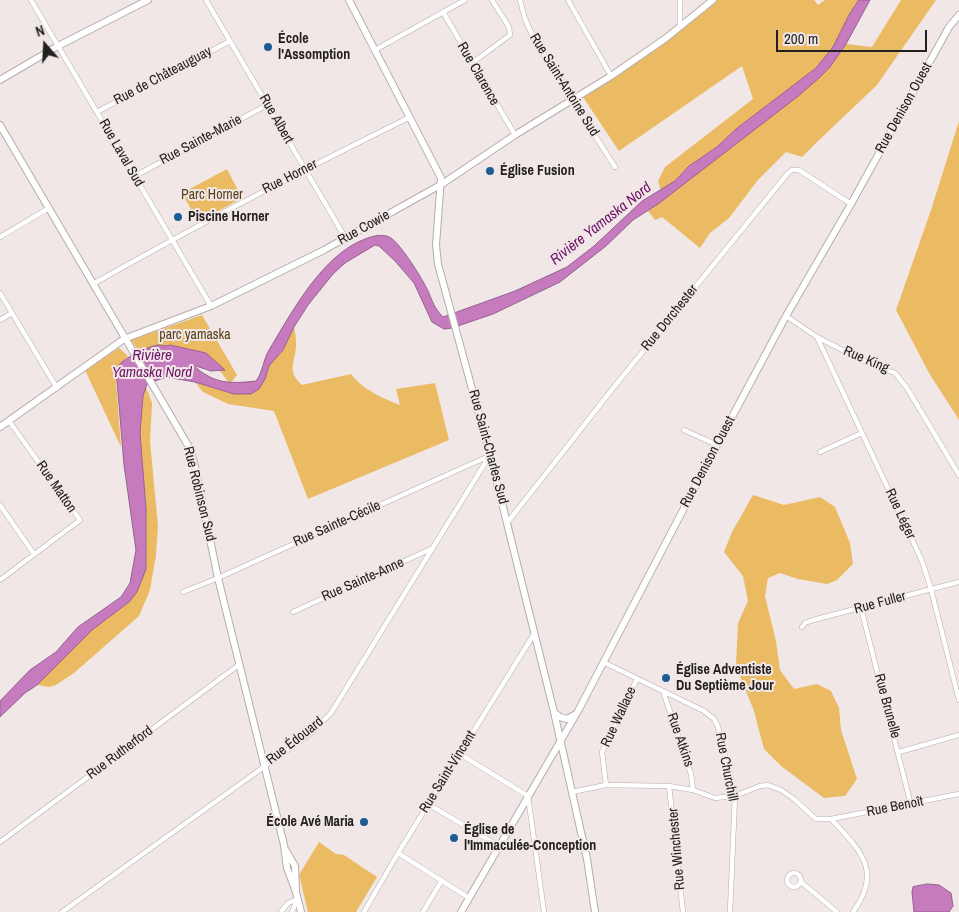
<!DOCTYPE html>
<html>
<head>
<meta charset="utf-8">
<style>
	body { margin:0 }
	#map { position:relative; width:959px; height:912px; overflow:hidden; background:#f0e7e6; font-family:"Archivo Narrow",sans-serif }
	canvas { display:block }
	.north { position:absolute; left:20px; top:20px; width:50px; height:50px; -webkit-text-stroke:4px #f0e7e6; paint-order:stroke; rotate:341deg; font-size:14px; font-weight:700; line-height:20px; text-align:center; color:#232020 }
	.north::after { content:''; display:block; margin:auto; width:18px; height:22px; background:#232020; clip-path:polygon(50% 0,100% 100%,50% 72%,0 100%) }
	.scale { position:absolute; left:776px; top:30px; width:151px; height:22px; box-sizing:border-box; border:2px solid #232020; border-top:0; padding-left:6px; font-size:15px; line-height:18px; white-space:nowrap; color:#232020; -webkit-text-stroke:4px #f0e7e6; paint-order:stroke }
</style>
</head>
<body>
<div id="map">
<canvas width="959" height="912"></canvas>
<div class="north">N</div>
<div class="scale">200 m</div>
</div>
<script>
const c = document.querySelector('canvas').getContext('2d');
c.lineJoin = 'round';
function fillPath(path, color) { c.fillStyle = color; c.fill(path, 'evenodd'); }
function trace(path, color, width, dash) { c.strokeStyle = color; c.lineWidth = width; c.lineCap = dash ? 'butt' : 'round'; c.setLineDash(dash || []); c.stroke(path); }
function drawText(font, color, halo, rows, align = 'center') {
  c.font = font + ' "Archivo Narrow",sans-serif'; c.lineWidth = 4; c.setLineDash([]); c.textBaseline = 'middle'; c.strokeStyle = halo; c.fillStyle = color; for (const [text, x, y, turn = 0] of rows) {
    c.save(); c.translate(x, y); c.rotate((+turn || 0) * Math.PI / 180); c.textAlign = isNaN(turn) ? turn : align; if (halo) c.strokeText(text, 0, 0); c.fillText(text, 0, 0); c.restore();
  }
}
fillPath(new Path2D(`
	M715,0H814L818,5L825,0H859L849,15L833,47L816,68L736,129L717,147L689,166L675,181L661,191L658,181L665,167L753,99L742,66L619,151L581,94Z
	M901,0H936L877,85L817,142L802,157L786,152L758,180L729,218L710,233L700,248L662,217L655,220L648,211L830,67L846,44L872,47Z
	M959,121V420L929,373L896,310L931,210Z
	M227,169L242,198L198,222L182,193Z
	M202,315L237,375L230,384L206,353L170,345L139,352L131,340Z
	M294,327C295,333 297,341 296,347C294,365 287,371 302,385L351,374C361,388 383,399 400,405L396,389L435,383L449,440L308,499L274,411L228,404L203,392L195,382L234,394H251L259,389L265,379L269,366L283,350Z
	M119,348L128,356L115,369L121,447L85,370Z
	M146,387L152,403L150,441L158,526L156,555L150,590L139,616L74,673L56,685L49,687L37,685L92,630L129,602L146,509L140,433L143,396Z
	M753,495L784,505L820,497L835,507L850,543L853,564L837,580L827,584L798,579L780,573L768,578L765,596L776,641L780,670L794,689L817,684L831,691L839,708L841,730L857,779L845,796L824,798L781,766L764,749L754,711L736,666L738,623L748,601L743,576L724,552L732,532Z
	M319,842L336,854L344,855L377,877L356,912H308L299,875Z`), '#ebbb64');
const water = new Path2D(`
	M859,0H870L846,44L830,67L819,78L797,97L658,204L633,220L606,246L560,282L493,314L452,328L444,329L432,322L414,283L395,261L379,246L375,245L345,263L333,274L308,305L294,327L283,350L269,366L265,379L259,389L251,394H234L195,382L166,377L147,384L143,396L140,433L146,509V569L137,592L129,602L92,630L37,685L25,693L0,717V701L30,670L56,652L78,627L121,597L130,583L136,550L124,465L116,369C121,359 146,347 158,345C163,345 165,347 170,345L206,353L225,370L211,371L193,365C214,384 229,384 256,381C263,372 263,360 269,350C292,312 322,255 365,239C373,236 383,233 391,238C402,246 422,278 428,291C433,302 434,308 443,317L515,291L567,267L594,246L642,201L675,181L689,166L717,147L736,129L816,68L833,47L849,15Z
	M927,884L939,885L951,893L953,906L949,912H914L912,892L913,887Z`);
fillPath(water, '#c67bbf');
trace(water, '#95608f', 1);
const street = new Path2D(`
	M31,0L211,306
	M206,0L346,239
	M520,0L525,19L535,41L615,167
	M568,0L611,76
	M680,0V27
	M443,12L515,135
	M375,50L465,0
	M472,63L510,35L509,27L492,0
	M97,112L230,41
	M135,176L267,105
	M0,237L49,208
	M93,284C197,225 303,170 410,117
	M0,293L57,388
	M786,316L817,337L870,364L895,373L907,388L959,475
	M0,320L12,313
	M817,337L922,561L931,589L959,700
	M684,430L717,445
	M820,452L862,433
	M0,505L34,554
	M507,523L614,387L788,173L792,170H799L851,204
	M0,580L80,520L9,421
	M183,592L218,578L489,456
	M861,608L911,805
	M293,612L433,548
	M802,627L805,623L813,620L959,582
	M603,662L704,711L714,719L718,727L735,796L730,912
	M663,691L691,774L693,790
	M899,752L959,735
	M460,754L528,796L544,912
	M606,785L602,752L637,679
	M669,786L683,912
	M572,792L606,785L669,786L693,790L715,798L735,796L760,786L768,785L781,790L794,799L816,819H831C861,851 883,871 853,912
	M428,804L499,846
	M831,819L959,794
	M0,842L240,664
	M398,853L469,898
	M787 880a7 7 0 1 1 14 0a7 7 0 1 1-14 0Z
	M801,882L837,912
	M62,912L311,733L331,713L490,455
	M281,912L288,903L298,899
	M292,912L297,900
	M364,912L398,853L534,634
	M423,912L442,880`);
const secondary = new Path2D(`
	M349,0L441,178L436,245L438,264L490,455L554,712L587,859L595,912
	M0,80L58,46L148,0
	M0,125L189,447L194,462L218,578L284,845L287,868L296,892
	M0,427L124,339L211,306L324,250L442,184L515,135L611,76L666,38L713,0
	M555,713L560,717L567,719L574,715
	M285,849L295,866L296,892L301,912
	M461,912L578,711L717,445L786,316L851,204L949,27L959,15`);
trace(street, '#b5adac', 5.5);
trace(secondary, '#b5adac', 8);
trace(street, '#fff', 4.5);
trace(secondary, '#fff', 6);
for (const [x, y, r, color] of [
	[268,47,5,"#1c5e94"],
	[490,171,5,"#1c5e94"],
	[178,217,5,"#1c5e94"],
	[666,678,5,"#1c5e94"],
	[364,822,5,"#1c5e94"],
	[454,838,5,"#1c5e94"]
]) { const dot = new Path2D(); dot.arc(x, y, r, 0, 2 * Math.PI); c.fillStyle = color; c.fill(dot); trace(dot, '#f0e7e6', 2); }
drawText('bold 14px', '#232020', '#f0e7e6', [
	["École",278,39],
	["l'Assomption",278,55],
	["Église Fusion",500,171],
	["Piscine Horner",188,217],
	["Église Adventiste",676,670],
	["Du Septième Jour",676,686],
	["École Avé Maria",354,822,"right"],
	["Église de",464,830],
	["l'Immaculée-Conception",464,846]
], 'left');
drawText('14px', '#232020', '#f0e7e6', [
	["Rue Clarence",478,74,60],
	["Rue de Châteauguay",163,76,-28],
	["Rue Saint-Antoine Sud",564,85,58],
	["Rue Denison Ouest",904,108,-61],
	["Rue Albert",276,119,60],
	["Rue Sainte-Marie",201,140,-28],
	["Rue Laval Sud",121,153,60],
	["Rue Horner",290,177,-27],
	["Rue Cowie",364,228,-29],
	["Rue Dorchester",670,318,-51],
	["Rue King",866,360,23],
	["Rue Saint-Charles Sud",488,447,75],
	["Rue Denison Ouest",708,462,-62],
	["Rue Matton",56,487,55],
	["Rue Robinson Sud",199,494,76],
	["Rue Léger",900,514,65],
	["Rue Sainte-Cécile",337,524,-24],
	["Rue Sainte-Anne",363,580,-24],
	["Rue Fuller",880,603,-15],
	["Rue Brunelle",887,706,75],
	["Rue Wallace",619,717,-65],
	["Rue Atkins",680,740,71],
	["Rue Édouard",295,741,-38],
	["Rue Rutherford",120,753,-37],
	["Rue Churchill",726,767,79],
	["Rue Saint-Vincent",448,772,-58],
	["Rue Benoît",895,807,-11],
	["Rue Winchester",677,849,-95]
]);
drawText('14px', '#543f17', '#f0e7e6', [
	["Parc Horner",212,195],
	["parc yamaska",195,335]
]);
drawText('italic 15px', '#6d1169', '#f0e7e6', [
	["Rivière Yamaska Nord",601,224,-38],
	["Rivière",152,356],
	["Yamaska Nord",152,373]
]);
</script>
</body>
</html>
